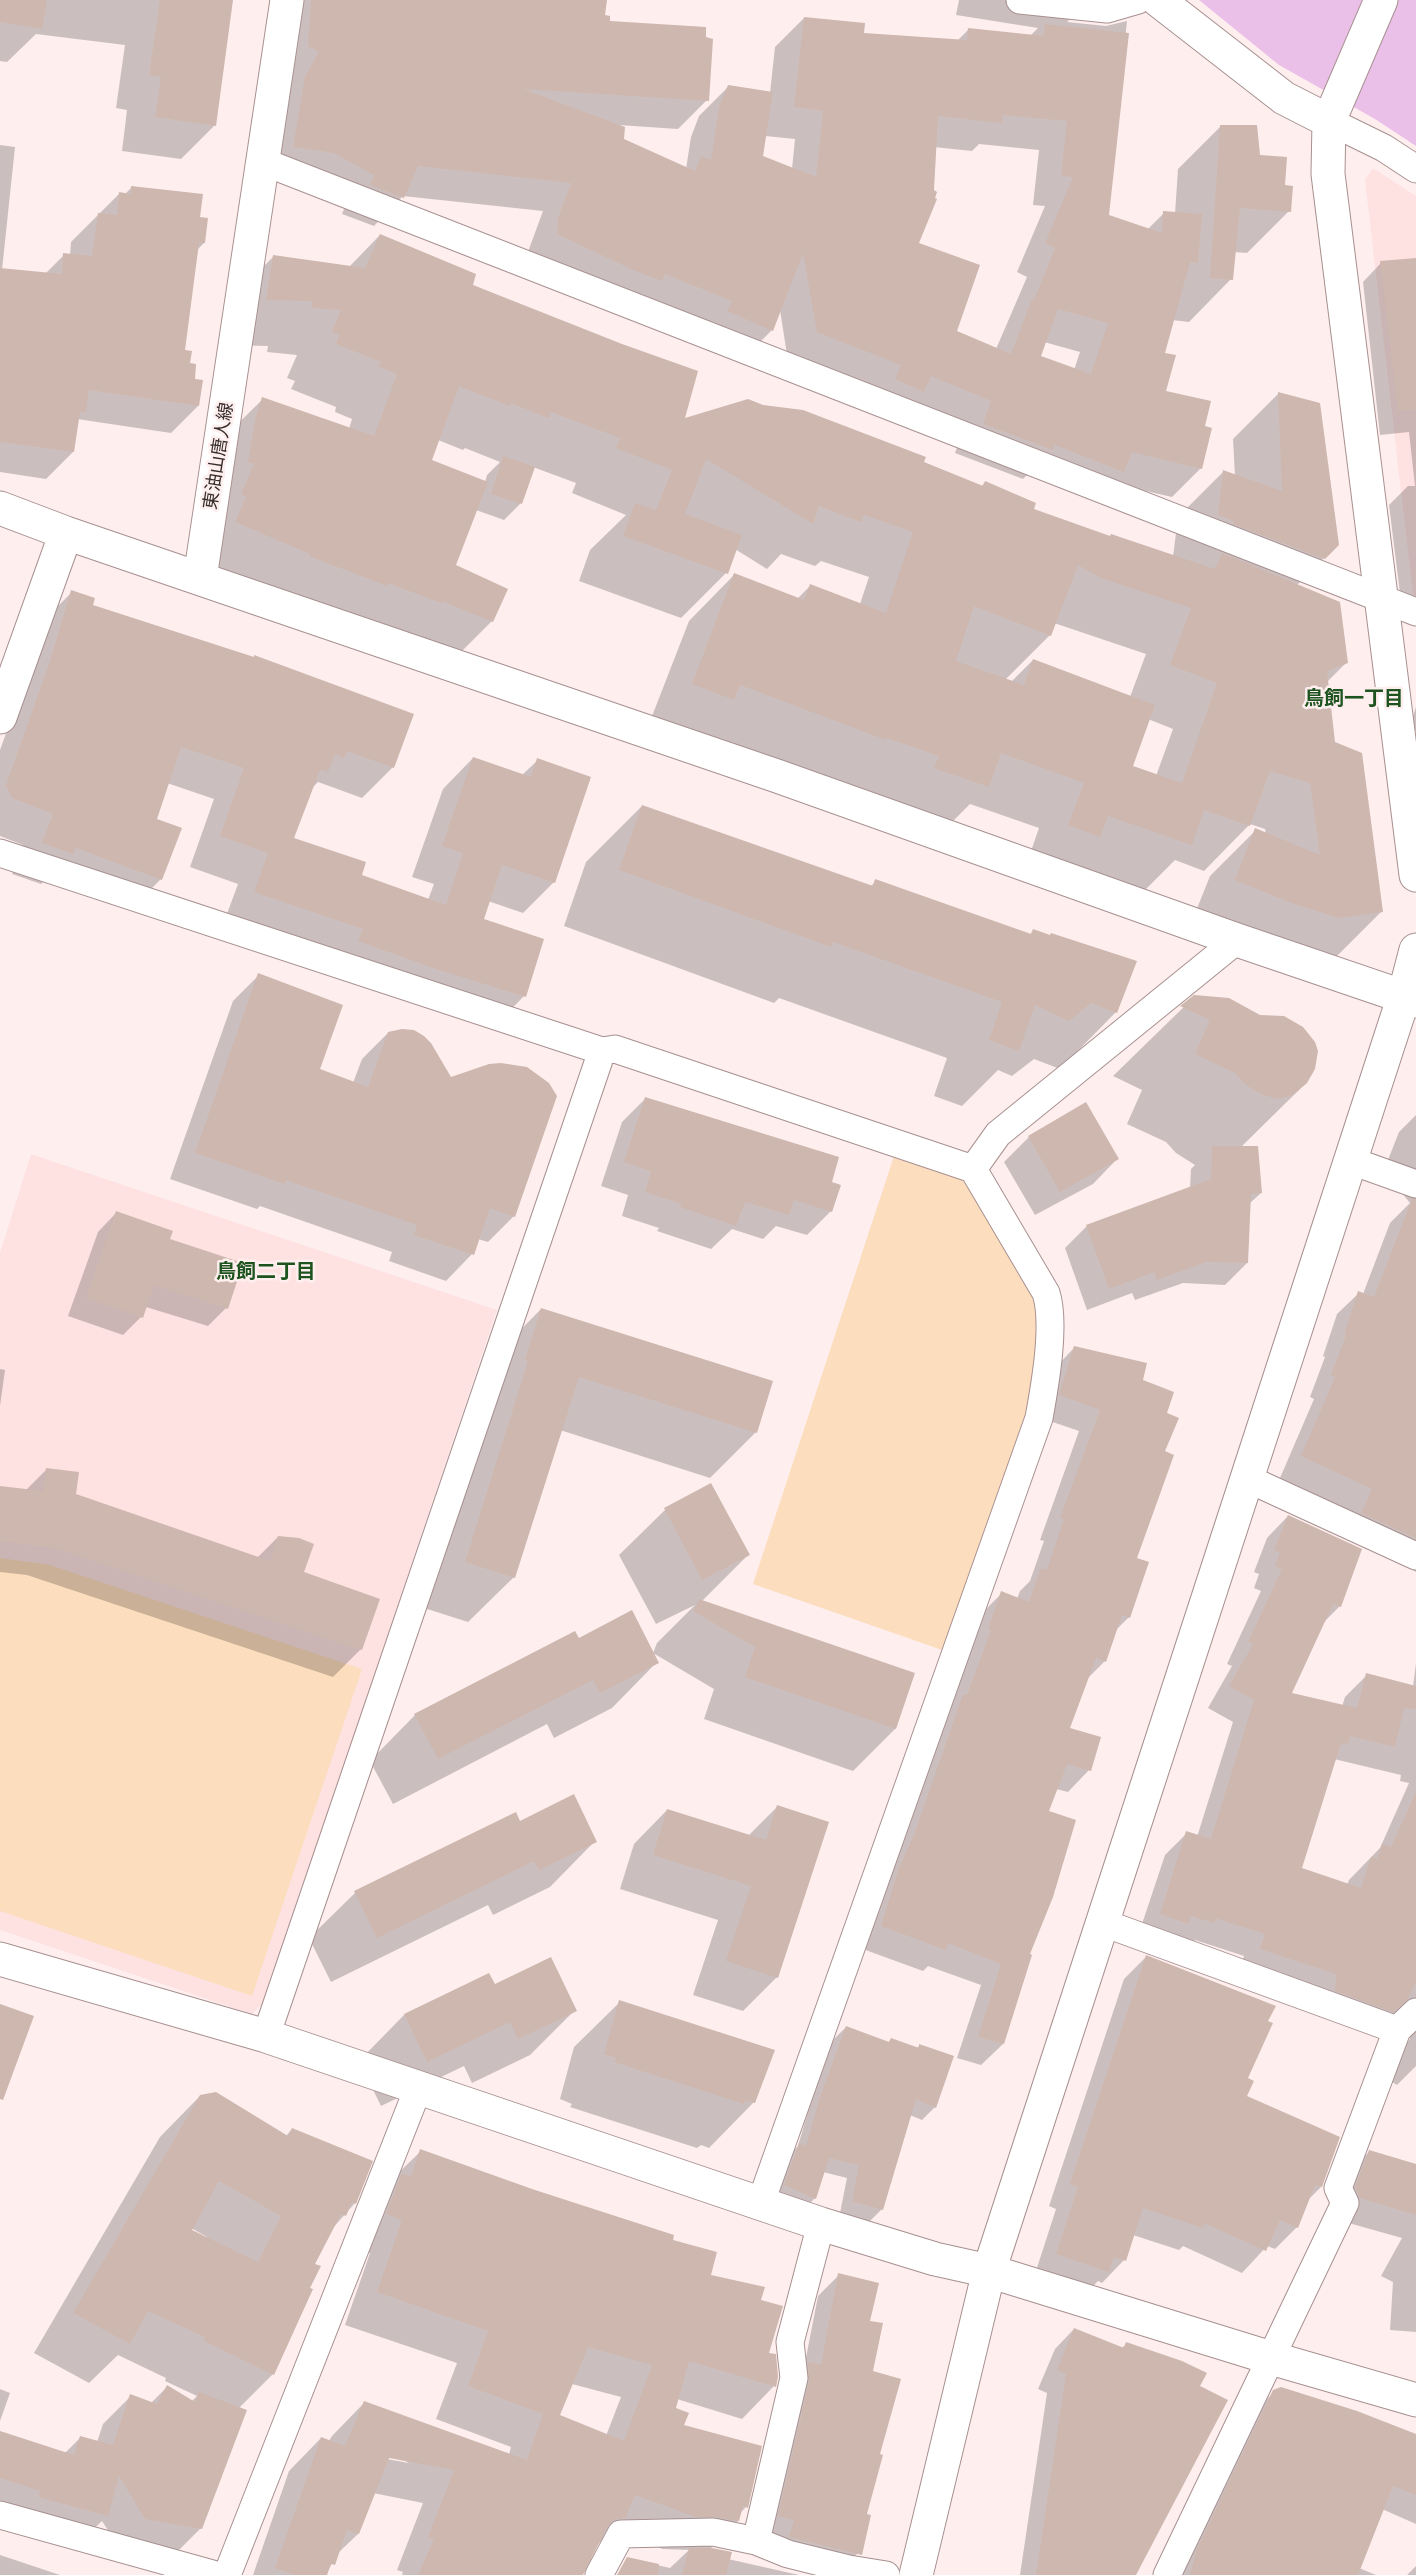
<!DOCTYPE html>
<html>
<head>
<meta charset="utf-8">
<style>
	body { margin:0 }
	canvas { display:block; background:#feeeee }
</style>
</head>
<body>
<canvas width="1416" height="2575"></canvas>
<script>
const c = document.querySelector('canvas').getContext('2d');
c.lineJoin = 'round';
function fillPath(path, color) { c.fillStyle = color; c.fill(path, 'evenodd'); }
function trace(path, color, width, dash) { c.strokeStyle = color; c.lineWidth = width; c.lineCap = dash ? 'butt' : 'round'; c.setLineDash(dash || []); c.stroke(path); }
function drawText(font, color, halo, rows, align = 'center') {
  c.font = font + ' "IBM Plex Sans","Noto Sans JP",sans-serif'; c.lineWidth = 5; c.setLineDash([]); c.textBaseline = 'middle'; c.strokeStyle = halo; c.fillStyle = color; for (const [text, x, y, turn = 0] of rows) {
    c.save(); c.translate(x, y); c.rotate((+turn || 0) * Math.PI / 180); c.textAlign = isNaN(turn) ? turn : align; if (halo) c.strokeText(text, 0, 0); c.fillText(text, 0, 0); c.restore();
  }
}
fillPath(new Path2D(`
	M1373,168L1416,196V596L1413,595L1365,180Z
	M31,1154L497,1310L264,2002L252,2014L0,1930V1253Z`), '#fee2e2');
fillPath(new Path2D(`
	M895,1153L965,1176L1042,1307L1035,1391L948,1652L753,1584Z
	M0,1558L50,1565L362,1669L252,1996L0,1911Z`), '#fcddbd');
fillPath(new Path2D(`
	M1199,0H1416V146L1375,119L1279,65Z`), '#eac0e9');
fillPath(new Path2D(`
	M0,0H232L215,125L181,159L122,151L127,110L116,108L125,45L36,34L7,62L0,61Z
	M282,0H606L603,17L608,22L707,100L678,129L618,125L622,140L686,169L691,137L699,116L728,87L770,93L775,47L804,18L862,35L957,41L969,29L1030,36L1038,28L956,15L959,0H1089L1067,22L1106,26L1127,21L1107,216L1147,230L1164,213L1175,214L1178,169L1220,127L1258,156L1284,186L1289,211L1247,253L1234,252L1231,279L1189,322L1172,320L1163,354L1165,392L1203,427L1201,468L1172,497L1111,483L1028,474L1023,479L955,453L963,431L788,361L780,310L772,330L743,359L529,263V249L543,211L403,196L374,226L342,214L346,204L265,176ZM765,136L795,139L792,169L762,157ZM979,144L1039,150L1033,205L1045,206L1017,272L1027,277L996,349L955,332L917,244L934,147L972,151ZM1044,342L1080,352L1074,370L1039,356Z
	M0,145L15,147L2,270L45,274L64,255L70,256L71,242L120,193L125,194L132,187L198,219L204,243L197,250L183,351L193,380L198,406L171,433L77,419L73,452L46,479L0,472Z
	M380,235L471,286L683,420L922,463L981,487L985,482L1032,510L1109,538L1173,557L1178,517L1223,472L1235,476L1233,439L1278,394L1324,558L1296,586L1346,663L1327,682L1334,743L1382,911L1336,957L1190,926L1210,876L1256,830L1266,834L1265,829L1250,824L1204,871L1175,860L1145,890L1024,871L1039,828L970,804L942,832L839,785L700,732L688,744L647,729L689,621L734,575L797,599L810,586L860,604L869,577L821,561L815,566L781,554L767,569L735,549L726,573L681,618L579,581L590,550L626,515L572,493L576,483L533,467L520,504L504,520L476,510L454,566L492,621L446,667L191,568L217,444L263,399L349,429L352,419L335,412L336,407L291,389L295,381L287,378L297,355L267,352L268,346L221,345L228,302L273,257L349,267ZM438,440L463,450L465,448L500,462L487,475L485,482L431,461ZM1054,623L1146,654L1130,697L1033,660L1011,682L1005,680L1050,635ZM1148,719L1173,729L1156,776L1131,767Z
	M1416,259V606L1401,601L1389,505L1408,486H1415L1409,432L1380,435L1363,282L1381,263Z
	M72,592L91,606L393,767L362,798L318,782L312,788L292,838L360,875L428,900L434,884L412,877L443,789L473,758L522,775L538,760L554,882L523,913L488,901L482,920L524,996L494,1027L224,922L238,884L190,867L214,799L167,783L156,820L161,879L130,910L46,879L41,884L12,874L23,845L0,836V750L19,697L41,623Z
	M1416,707V731L1409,728Z
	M642,806L870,887L876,881L1030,935L1033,931L1135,962L1116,1012L1060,1069L1034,1059L1012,1076L998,1070L962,1106L934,1096L947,1058L779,998L774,1003L564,926L586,862Z
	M259,975L318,1070L353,1083L362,1059L388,1033L451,1079L514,1216L488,1242L478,1239L472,1254L446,1281L389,1261L392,1252L260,1206L257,1209L170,1179L233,1001Z
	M1194,997L1300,1089L1241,1147L1261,1193L1249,1204L1247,1263L1225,1285L1183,1283L1135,1300L1132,1293L1087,1310L1065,1248L1087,1226L1190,1188L1191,1169L1195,1165L1176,1153L1166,1142L1127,1124L1142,1090L1113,1076Z
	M646,1098L830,1183L831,1211L807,1235L776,1226L763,1239L732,1229L711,1249L657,1231L659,1228L622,1216L628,1195L601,1186L622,1122Z
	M1086,1104L1117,1159L1093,1184L1035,1215L1004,1162L1029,1137Z
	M1416,1115V1572L1385,1554L1340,1535L1351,1511L1280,1478L1314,1399L1310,1397L1325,1357L1323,1356L1337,1314L1359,1293L1363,1294L1390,1223L1410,1203L1401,1192L1409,1173L1414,1168L1388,1160L1399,1132Z
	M116,1213L168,1240L226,1308L208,1326L146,1307L141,1317L123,1335L68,1316L98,1232Z
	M541,1309L771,1382L755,1433L710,1478L560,1430L514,1577L468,1622L421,1607L496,1355Z
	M1074,1348L1141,1381L1165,1414L1163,1452L1135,1559L1129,1617L1116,1630L1105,1661L1086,1680L1068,1729L1089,1770L1068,1792L1056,1789L1047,1812L1028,1954L1003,2044L981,2065L957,2058L981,1985L928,1966L923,1971L860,1948L980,1615L1002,1593L1017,1599L1020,1591L1030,1581L1044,1541L1040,1540L1079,1431L1038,1417L1053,1370Z
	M0,1369L5,1370L0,1406Z
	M46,1470L74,1495L257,1558L278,1537L302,1573L361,1649L333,1677L27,1575L0,1572V1487L26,1490Z
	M711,1485L748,1555L701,1602L913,1674L895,1729L853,1771L704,1719L714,1689L653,1653L657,1662L612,1708L554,1738L547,1724L393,1804L370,1761L415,1715L578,1640L653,1653L657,1643L695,1605L656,1624L619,1555L665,1510Z
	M1288,1516L1340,1606L1323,1623L1290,1694L1342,1707L1345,1697L1367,1675L1413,1687L1416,1663V2066L1397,2085L1384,2077L1389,2062L1410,2039V2031L1239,1971L1244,1956L1195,1940L1191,1944L1139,1933L1165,1855L1187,1833L1197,1837L1233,1722L1208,1708L1232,1666L1227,1664L1261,1591L1254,1588L1259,1574L1254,1572L1267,1538ZM1334,1759L1401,1775L1400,1781L1409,1783L1380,1848L1349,1880L1347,1885L1300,1869Z
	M777,1807V1977L743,2011L693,1995L718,1920L620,1889L634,1844L667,1810L748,1836Z
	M515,1814L519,1823L595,1841L550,1887L493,1915L488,1905L331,1982L309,1938L355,1893Z
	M1146,1957L1266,2022L1246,2079L1245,2097L1321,2187L1308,2200L1297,2227L1275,2249L1267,2246L1242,2273L1183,2246L1179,2250L1133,2235L1124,2260L1102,2283L1098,2281L1085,2294L1034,2277L1056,2209L1049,2206L1124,1979Z
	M489,1975L494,1986L575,2010L530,2055L472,2083L464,2066L381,2106L359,2061L404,2015Z
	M620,2002L754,2102L709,2148L701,2145L697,2148L570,2107L572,2104L560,2099L574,2047Z
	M846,2027L888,2043L891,2039L916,2049L920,2045L935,2107L922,2120L910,2115L881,2210L869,2222L840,2213L847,2178L823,2172L815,2198L802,2211L772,2198L786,2158L798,2146L809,2108L833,2040Z
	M200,2096L286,2136L292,2129L355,2203L331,2230L313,2264L273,2374L239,2408L201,2528L173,2556L118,2546L102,2521L79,2543L0,2515V2433L64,2454L80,2438L97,2442L103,2424L131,2396L151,2403L167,2387L192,2401L197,2396L165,2381L166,2378L118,2355L89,2383L34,2353L160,2137ZM191,2228L207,2237L206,2239L190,2231Z
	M421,2151L671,2242L709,2276L759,2301L774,2386L742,2419L677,2399L674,2409L682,2426L746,2507L740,2513L738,2521L710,2549L728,2559L799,2575H619L634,2560L670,2568L689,2550L663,2549L611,2530L570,2575H402L403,2572L397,2570L423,2503L373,2493L358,2534L336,2555L326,2575H253L289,2471L321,2438L329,2441L332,2436L364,2403L509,2455L511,2447L436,2419L457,2363L345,2325L370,2253L354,2247L388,2183ZM572,2384L621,2397L606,2436L558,2416ZM382,2455L402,2459L409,2463L381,2458Z
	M1370,2151L1416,2165V2332L1390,2330L1393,2282L1381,2276L1402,2238L1338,2220L1348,2173Z
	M839,2275L868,2322L878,2455L866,2515L861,2550L841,2570L758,2536L804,2368L818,2296Z
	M1074,2329L1121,2349L1126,2344L1198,2386L1135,2575H1020L1047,2393L1038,2389L1055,2349Z
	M0,2389L10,2393L0,2421Z
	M1274,2392L1416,2436V2524L1382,2509L1359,2568L1376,2575H1176L1254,2412Z
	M0,2555L60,2575H0Z
	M1416,2566V2575H1407Z`), '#0003');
fillPath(new Path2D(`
	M0,0H47L42,29L0,22Z
	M160,0H233L216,126L155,117L161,77L149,75Z
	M311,0H607L605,15L610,16V21L706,27V37L713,39L709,101L523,89L625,127L624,139L695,171L701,156L711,160L719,107L728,85L773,92L763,156L816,177L823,111L794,107L804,17L865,23L864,33L967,40L968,28L1044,36L1045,24L1129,33L1109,215L1162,233L1163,211L1202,214L1198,263L1190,262L1165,353L1176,355L1166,391L1211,401L1205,426L1212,428L1202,469L1132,452L1124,472L1055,445L1053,450L983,424L991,401L931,376L924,392L895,379L901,365L817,332L803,253L773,331L727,311L732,301L665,274L662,281L633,270L557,234L558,218L571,183L418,166L404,198L370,185L374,175L334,153L293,147L305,76L319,52L308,46ZM1003,115L1067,121L1061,176L1073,177L1045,243L1055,248L1034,300L1032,299L1011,354L957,331L980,265L919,243L937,199L935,198L937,192L934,190L938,116L1002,123ZM1058,309L1108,323L1091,374L1041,356Z
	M1220,125H1257L1260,155L1287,157L1285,185L1293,186L1291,212L1240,208L1233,280L1210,278Z
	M131,186L203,194L200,217L208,218L205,243H199L185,350L192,351L190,363L196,364L195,379L203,380L199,406L89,390L86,413L80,412L74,452L0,442V268L62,274L63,253L92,256L98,213L117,215L119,192L131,194Z
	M380,234L476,274L473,285L622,344L698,371L685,418L748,399L763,405L803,410L926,457L924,462L983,486L985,481L1036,503L1034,509L1110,536L1111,534L1215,569L1222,553L1340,602L1348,663L1327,671L1335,742L1362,753L1383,912L1339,918L1291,903L1235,880L1255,828L1320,855L1310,783L1270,771L1250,826L1204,810L1192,845L1108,816L1100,837L1068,825L1084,783L1001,753L989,787L934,768L939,756L887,738L886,740L740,685L734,700L692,684L734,573L804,600L810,584L886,613L913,532L864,515L861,522L819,506L813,524L706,459L685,514L742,535L728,574L623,536L635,503L656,510L672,470L616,448L620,438L551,412L548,418L511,403L510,406L459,386L432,460L488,482L456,565L508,589L493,622L442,601L441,603L388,583L387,586L309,556L310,554L235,522L246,497L241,494L254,464L248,462L256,416L262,397L374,436L397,374L379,367L381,362L336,344L339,335L332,332L341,310L312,308V301L266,300L273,255L365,268ZM1078,565L1101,578L1191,608L1170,665L1217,683L1182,783L1133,766L1155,705L1033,659L1024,685L956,661L974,606L1051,636Z
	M1416,258V410L1398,411L1380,261Z
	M1278,392L1320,403L1339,545L1325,559L1233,524L1234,521L1218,515L1223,470L1282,491Z
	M503,456L535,467L522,504L491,494Z
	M71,590L95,598L93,605L254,657V655L414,714L394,768L347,751L344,758L335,754L328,772L320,770L294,838L366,862L362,875L446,905L463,853L442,846L473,757L531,777L537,758L591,777L555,883L502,865L484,919L544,939L526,997L436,969L358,941L363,929L254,892L268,853L220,836L244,768L181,747L157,819L182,828L162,880L76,848L73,854L42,843L53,814L12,798L6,785L49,664Z
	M642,805L873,886L875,879L1031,934L1033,929L1050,935L1051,933L1137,961L1117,1013L1091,1003L1069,1021L1035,1005L1019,1051L989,1040L1002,1002L833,942L831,947L619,870Z
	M258,973L343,1005L320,1069L368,1087L388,1032L402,1029L414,1030L424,1036L431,1043L451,1077L489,1064L501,1063L527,1067L549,1083L557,1096L515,1217L490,1208L474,1255L414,1235L417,1225L286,1180L285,1184L195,1153Z
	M1194,995L1229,998L1260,1015L1284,1016L1303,1027L1315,1042L1318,1051L1315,1069L1307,1083L1293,1095L1278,1099L1263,1095L1245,1084L1235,1073L1195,1054L1210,1020L1180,1006Z
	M645,1097L839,1157L832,1182L841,1185L832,1212L794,1200L789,1215L745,1202L736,1226L680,1207L682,1204L645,1192L651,1171L624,1162Z
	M1086,1102L1119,1159L1060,1192L1028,1136Z
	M1212,1146H1258L1262,1193L1251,1194L1248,1263L1206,1262L1157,1280L1154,1272L1109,1289L1086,1225L1211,1179Z
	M1412,1199H1416V1538L1361,1513L1372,1489L1301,1456L1335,1377L1331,1375L1346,1335H1344L1358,1291L1374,1297Z
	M116,1211L173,1231L170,1239L243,1263L228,1309L154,1285L143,1318L86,1298Z
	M541,1308L773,1381L757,1433L579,1377L515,1578L465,1562L528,1361L525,1360Z
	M1074,1346L1147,1363L1143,1380L1174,1392L1167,1413L1179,1418L1165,1451L1174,1455L1137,1558L1149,1562L1130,1618L1122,1615L1106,1662L1096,1658L1070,1728L1101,1737L1091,1771L1067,1764L1049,1811L1076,1820L1053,1897L1030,1954L1032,1955L1004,2044L978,2037L1001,1964L948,1943L946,1950L881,1926L900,1865L914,1835L963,1694L967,1695L991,1630L988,1629L1001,1591L1029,1602L1041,1568L1047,1570L1064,1519L1060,1518L1100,1410L1059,1395Z
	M46,1468L79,1472L76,1494L270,1561L278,1536L299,1538L314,1544L304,1572L380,1599L362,1650L55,1548L0,1541V1486L43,1491Z
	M711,1483L750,1555L702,1580L664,1508Z
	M1288,1515L1362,1549L1341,1607L1333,1604L1292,1693L1357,1708L1366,1673L1416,1686V1709L1404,1708L1395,1747L1350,1736L1348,1744L1341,1743L1302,1868L1361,1888L1371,1857L1377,1859L1382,1844L1391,1847L1416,1792V1982L1407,2000L1393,2012L1335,1991L1336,1974L1260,1949L1265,1934L1215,1918L1214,1923L1191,1916L1188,1924L1160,1914L1186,1831L1211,1839L1254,1700L1229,1686L1253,1644L1248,1642L1282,1569L1275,1566L1280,1553L1274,1550Z
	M699,1599L915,1673L896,1729L745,1677L755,1647L693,1611Z
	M632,1610L659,1663L600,1693L593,1680L438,1759L414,1714L575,1631L579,1638Z
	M574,1794L597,1842L539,1870L534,1861L377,1938L354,1891L516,1812L520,1821Z
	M777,1805L829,1822L778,1978L726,1961L751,1886L653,1855L667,1809L766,1840Z
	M1146,1955L1276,2006L1268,2021L1273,2023L1248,2078L1254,2081L1247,2096L1340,2137L1322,2187L1315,2185L1298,2228L1280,2220L1266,2251L1204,2223L1203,2228L1143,2208L1126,2261L1114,2257L1109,2272L1056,2254L1078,2187L1070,2184Z
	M551,1957L577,2011L518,2039L510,2022L427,2062L404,2014L489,1973L495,1984Z
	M619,2000L775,2050L755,2103L745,2100L744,2104L614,2062L616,2058L604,2054Z
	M0,2004L34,2016L3,2100L0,2099Z
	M846,2026L889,2042L891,2038L919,2048V2044L954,2056L936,2108L916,2099L883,2210L852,2201L859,2165L829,2158L816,2199L784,2185L799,2143L806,2146L821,2094Z
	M216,2092L288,2136L292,2128L373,2161L356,2204L352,2202L346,2216L341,2214L315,2264L321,2266L310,2288L313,2289L274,2375L204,2341L205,2337L148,2311L130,2344L73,2313L200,2095ZM219,2181L281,2216L258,2262L192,2230Z
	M420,2149L532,2189L674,2235L673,2240L717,2252L711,2275L765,2287L761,2300L783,2306L769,2353L776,2354L778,2377L776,2387L689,2361L676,2408L689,2413L684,2425L762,2446L748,2508L743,2506L739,2521L716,2517H696L635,2495L625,2518L613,2520L607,2527L583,2575H418L434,2539L428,2537L454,2470L389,2458L359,2534L347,2530L335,2565L331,2564L327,2575H295L275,2568L321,2437L345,2446L364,2401L527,2460L543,2414L468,2386L488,2331L377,2292L402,2220L386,2214L402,2173L411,2177ZM588,2347L652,2365L624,2441L560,2415Z
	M1369,2150L1416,2164V2215L1360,2198L1355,2187Z
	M838,2273L879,2283L870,2321L883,2323L873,2371L901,2379L880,2454L883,2455L867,2514L871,2515L862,2555L789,2537L794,2520L778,2516L809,2382L808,2362L821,2365Z
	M1074,2328L1124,2348L1126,2342L1182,2361L1207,2373L1200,2386L1228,2400L1136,2575H1036L1066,2374L1057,2370Z
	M167,2385L195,2402L199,2392L247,2410L202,2529L145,2519L119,2476L108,2516L38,2497L40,2491L0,2478V2431L74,2455L80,2436L113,2445L130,2394L157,2404Z
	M1281,2387L1357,2411L1416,2434V2495L1393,2486L1358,2575H1190L1197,2549L1273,2390Z
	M689,2548H712L732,2552L726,2575H682Z
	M627,2557L659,2564L658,2575H617Z`), '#cdb7ae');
const street = new Path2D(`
	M1020,0L1107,9L1138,0
	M1329,121L1384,148L1416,169
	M264,162L1416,612
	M0,853L602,1051L266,2036
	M602,1051L615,1049L973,1169
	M1349,1160L1416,1184
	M1246,1478L1416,1556
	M1101,1922L1397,2030
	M761,2202L1039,1418C1045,1385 1056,1324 1046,1293L973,1169L998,1134L1237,940
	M0,2515L216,2575
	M756,2541L794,2378L790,2342L821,2224
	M227,2575L419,2086
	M599,2575L621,2534L713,2532L756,2541L788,2554L849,2569L886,2575
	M1167,2575L1345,2203L1338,2188L1397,2030L1416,2012`);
const secondary = new Path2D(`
	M1158,0L1284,98L1329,121
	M1381,0L1329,121L1328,174L1416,875
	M0,508L66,533L777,776L1237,940L1416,1001
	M200,578L287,0
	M0,717L66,533
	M0,1959L266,2036L821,2224L935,2259L989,2271L1271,2358L1416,2400
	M916,2575L989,2271L1404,996L1416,950`);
trace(street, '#a89090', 29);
trace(secondary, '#a89090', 35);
trace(street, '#fff', 27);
trace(secondary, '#fff', 33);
drawText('18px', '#352c2c', '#feeeee', [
	["東油山唐人線",219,456,-81]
]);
drawText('bold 20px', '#1d531e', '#feeeee', [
	["鳥飼一丁目",1354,699],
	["鳥飼二丁目",266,1272]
]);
</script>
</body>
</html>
